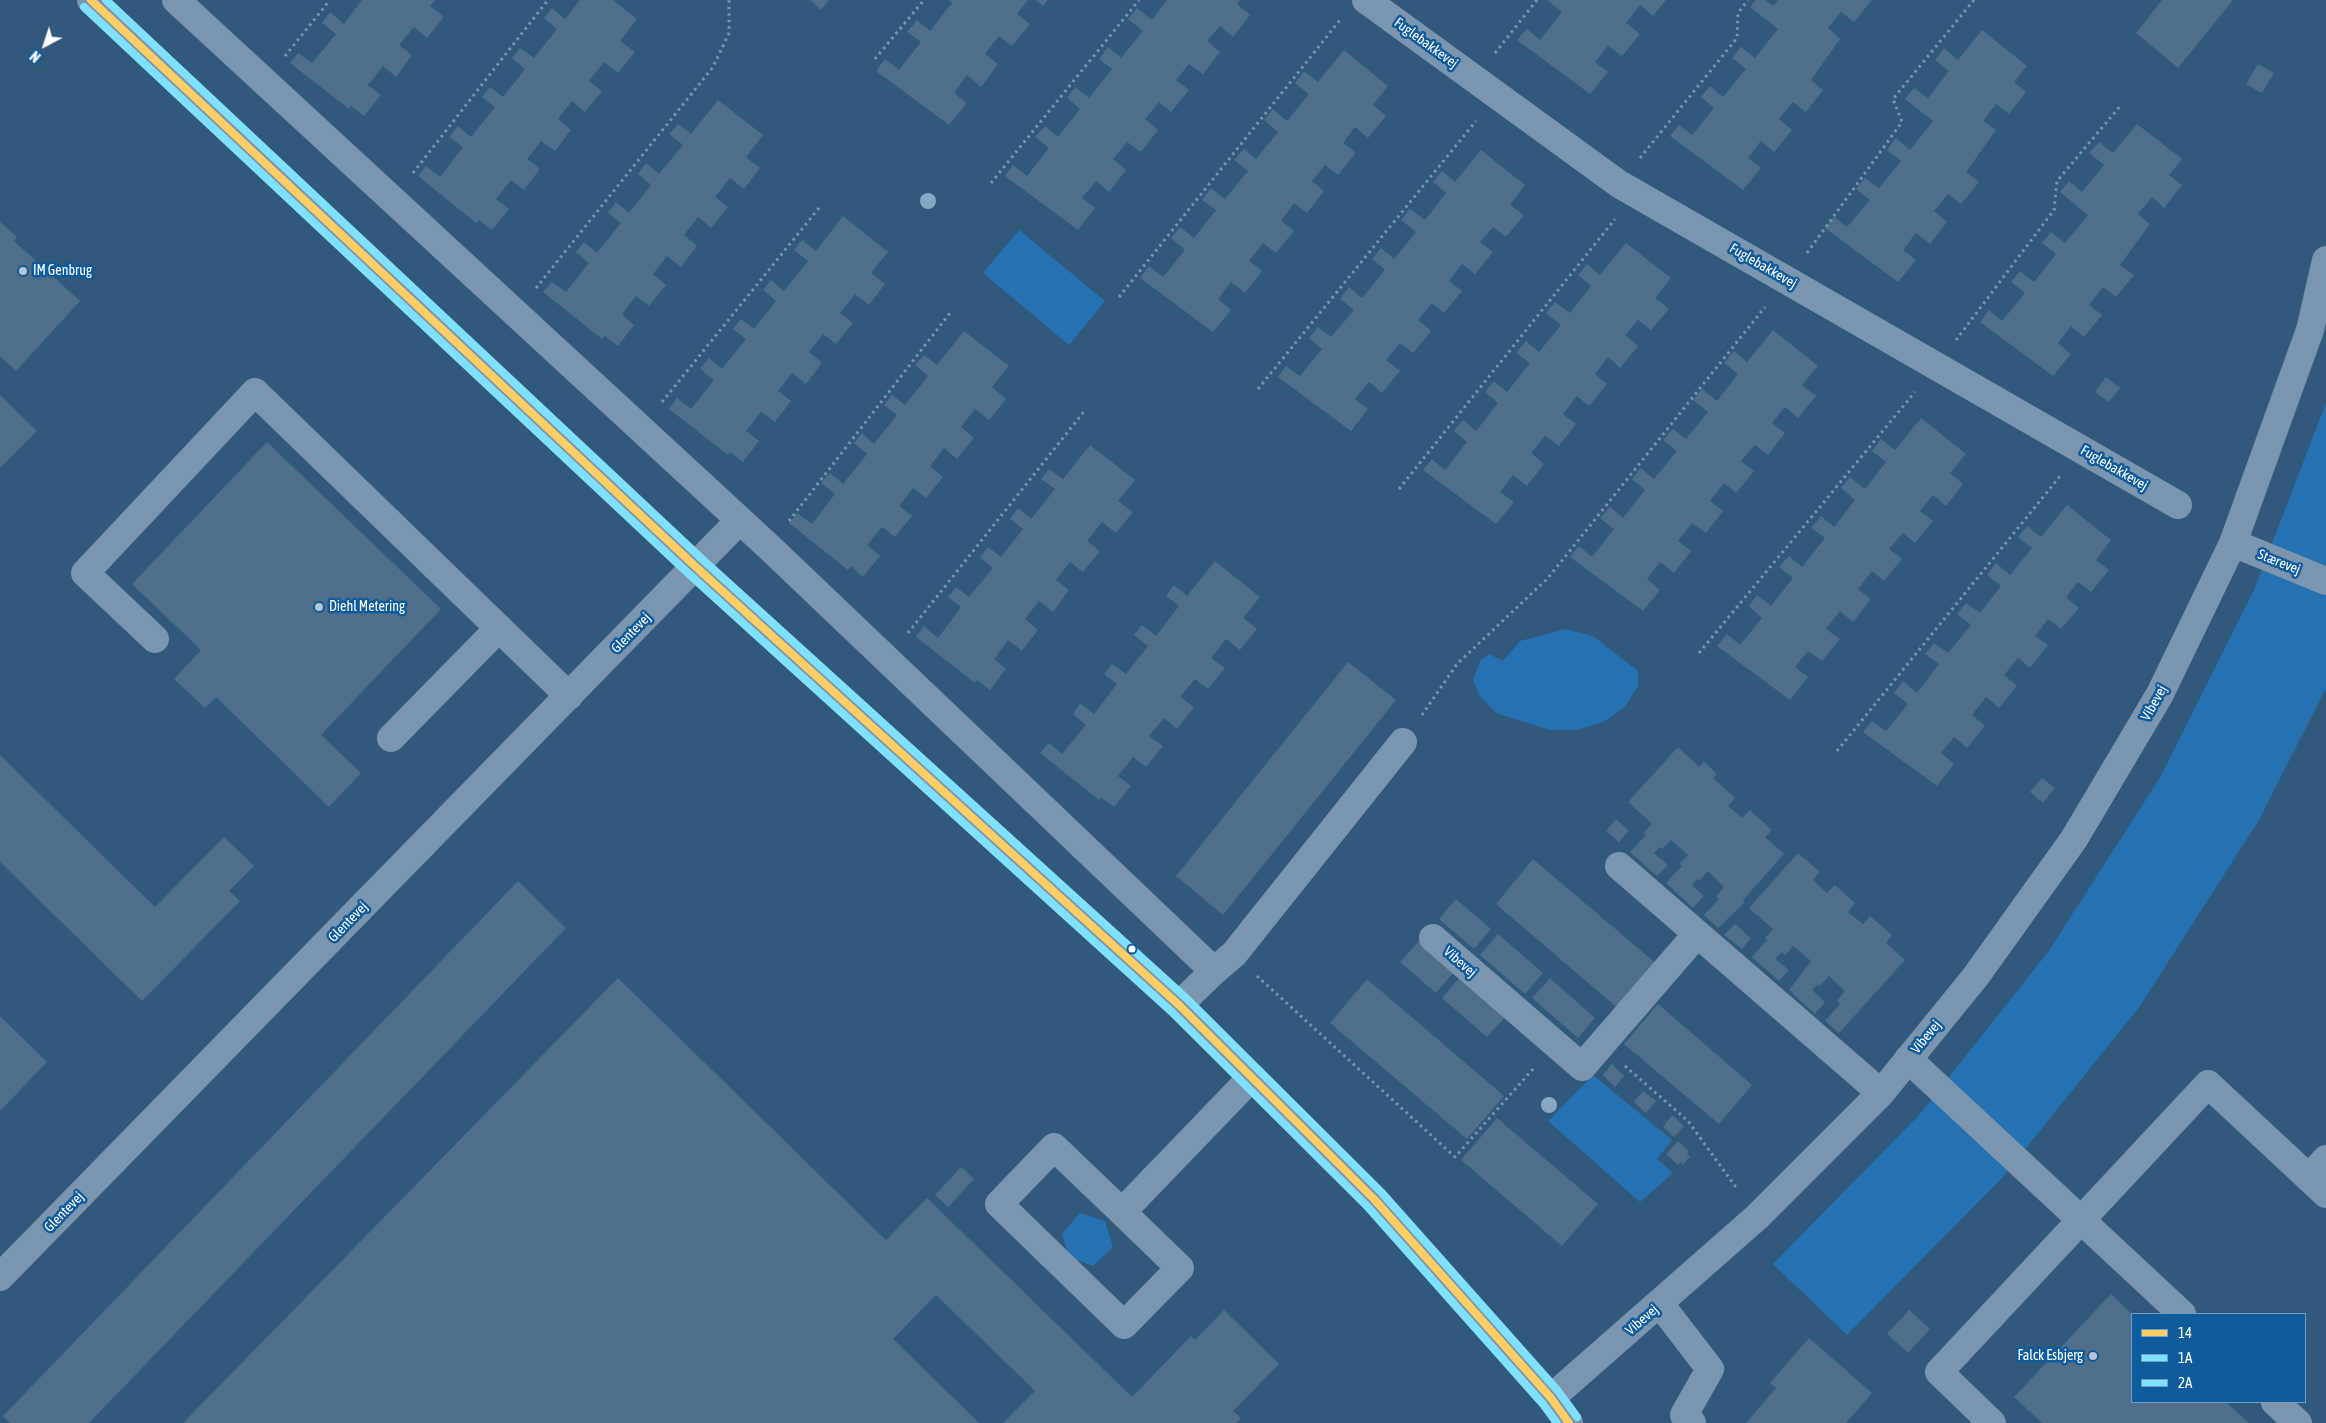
<!DOCTYPE html>
<html>
<head>
<meta charset="utf-8">
<style>
	body { margin:0 }
	#map { position:relative; width:2326px; height:1423px; overflow:hidden; background:#30597c; font-family:"Asap Condensed",sans-serif }
	canvas { display:block }
	.legend { position:absolute; left:2131px; top:1313px; width:175px; height:90px; box-sizing:border-box; background:#105b9c; border:1px solid #709dc4; margin:0; padding:6px 9px; list-style:none; font-size:15px; color:#fff }
	.legend li { display:flex; align-items:center; gap:10px; height:25px }
	.legend b { width:25px; border:1px solid #709dc4 }
	.north { position:absolute; left:20px; top:20px; width:50px; height:50px; -webkit-text-stroke:4px #105b9c; paint-order:stroke; rotate:220deg; font-size:14px; font-weight:700; line-height:20px; text-align:center; color:#fff }
	.north::after { content:''; display:block; margin:auto; width:18px; height:22px; background:#fff; clip-path:polygon(50% 0,100% 100%,50% 72%,0 100%) }
</style>
</head>
<body>
<div id="map">
<canvas width="2326" height="1423"></canvas>
<ul class="legend">
<li><b style="height:6px;background:#fece66"></b>14</li>
<li><b style="height:6px;background:#80e0ff"></b>1A</li>
<li><b style="height:6px;background:#80e0ff"></b>2A</li>
</ul>
<div class="north">N</div>
</div>
<script>
const c = document.querySelector('canvas').getContext('2d');
c.lineJoin = 'round';
function fillPath(path, color) { c.fillStyle = color; c.fill(path, 'evenodd'); }
function trace(path, color, width, dash) { c.strokeStyle = color; c.lineWidth = width; c.lineCap = dash ? 'butt' : 'round'; c.setLineDash(dash || []); c.stroke(path); }
function drawText(font, color, halo, rows, align = 'center') {
  c.font = font + ' "Asap Condensed",sans-serif'; c.lineWidth = 5; c.setLineDash([]); c.textBaseline = 'middle'; c.strokeStyle = halo; c.fillStyle = color; for (const [text, x, y, turn = 0] of rows) {
    c.save(); c.translate(x, y); c.rotate((+turn || 0) * Math.PI / 180); c.textAlign = isNaN(turn) ? turn : align; if (halo) c.strokeText(text, 0, 0); c.fillText(text, 0, 0); c.restore();
  }
}
fillPath(new Path2D(`
	M1019,230L1105,301L1069,345L983,273Z
	M2326,403V688L2259,820L2140,1006L2002,1178L1847,1335L1773,1264L1919,1115L2048,952L2161,776L2254,590Z
	M1565,629L1593,636L1638,671V686L1625,707L1603,722L1577,730H1550L1496,713L1480,696L1473,680L1480,661L1489,654L1503,661L1520,641Z
	M1593,1075L1672,1140L1657,1159L1673,1173L1640,1202L1548,1121Z
	M1080,1213L1105,1221L1113,1247L1093,1266L1069,1257L1062,1234Z`), '#2571b2');
fillPath(new Path2D(`
	M362,0H435L430,6L444,17L427,38L414,27L399,45L412,55L396,77L383,66L368,85L381,95L364,116L351,106L349,109L290,63L298,53L312,63L336,34L322,23L330,12L344,24Z
	M580,0H613L637,19L620,41L635,52L618,73L604,62L589,81L602,91L585,112L572,101L558,119L571,130L555,151L541,141L527,159L540,169L524,190L511,180L496,199L509,209L492,230L479,220L476,223L418,176L426,166L440,177L463,147L449,137L458,126L471,137L495,107L482,97L490,87L503,97L525,69L512,58L520,48L534,58L557,29L544,18L552,8L565,19Z
	M810,0H829L821,10Z
	M948,0H1028L1017,14L1030,24L1012,46L999,36L985,54L998,64L981,87L967,75L954,93L967,103L949,125L876,71L885,59L899,70L921,42L907,32L917,20L930,31L952,3Z
	M1035,0H1048L1043,6Z
	M1167,0H1240L1237,4L1250,15L1233,37L1220,26L1207,41L1220,52L1203,74L1189,64L1176,80L1189,90L1171,112L1159,102L1145,119L1158,130L1141,152L1127,142L1113,159L1126,170L1109,192L1096,181L1082,198L1095,208L1078,230L1005,176L1013,165L1027,176L1049,148L1035,137L1045,126L1058,137L1080,109L1067,98L1075,87L1089,98L1112,69L1099,59L1108,47L1121,58L1143,31L1128,19L1137,8L1152,20Z
	M1547,0H1666L1653,16L1640,5L1626,23L1640,34L1622,56L1608,46L1595,62L1608,72L1590,94L1517,40L1527,29L1540,40L1562,12Z
	M1756,0H1765L1773,6L1778,0H1872L1854,22L1841,12L1828,28L1840,39L1811,80L1823,90L1806,112L1793,102L1779,119L1792,130L1774,152L1761,141L1748,158L1761,168L1743,190L1670,136L1679,125L1692,135L1714,108L1701,97L1710,86L1723,97L1746,69L1732,58L1741,47L1755,58L1778,29L1750,7Z
	M2162,0H2233L2178,68L2136,33Z
	M1982,30L2027,66L2014,82L2026,92L2009,114L1996,104L1983,121L1996,130L1966,172L1979,182L1961,204L1948,194L1934,211L1947,222L1930,244L1916,233L1903,250L1916,260L1898,282L1825,228L1834,217L1847,227L1870,200L1856,189L1865,178L1879,188L1901,161L1887,150L1896,138L1910,150L1933,121L1905,99L1914,88L1928,98L1949,71L1935,60L1944,48L1958,60Z
	M1344,50L1388,86L1373,105L1386,116L1368,138L1355,127L1343,143L1356,153L1338,175L1325,165L1312,181L1324,191L1307,213L1294,203L1281,221L1294,231L1276,253L1263,243L1249,261L1262,271L1245,293L1231,282L1218,299L1231,310L1213,332L1140,278L1149,266L1163,277L1185,250L1171,238L1180,227L1194,238L1216,210L1202,200L1211,188L1225,199L1248,171L1234,160L1244,149L1256,159L1278,132L1264,120L1273,109L1287,121L1309,94L1295,83L1304,71L1318,82Z
	M2258,64L2274,73L2262,93L2246,84Z
	M718,100L763,135L746,157L760,168L744,189L730,178L715,197L728,207L711,228L698,217L684,235L697,246L681,267L667,256L653,274L666,285L649,306L636,296L622,314L634,325L618,346L605,336L602,339L543,292L552,282L566,292L589,263L576,252L584,242L597,253L621,223L608,213L616,202L629,213L651,185L638,174L646,163L659,174L683,145L669,134L678,124L691,134Z
	M2137,124L2182,159L2169,175L2182,185L2164,208L2152,197L2138,214L2150,224L2120,265L2134,275L2116,297L2103,287L2089,305L2102,315L2084,337L2071,326L2058,343L2071,354L2053,376L1980,322L1989,310L2002,321L2025,293L2011,282L2020,271L2034,282L2056,254L2042,243L2051,232L2065,243L2088,215L2060,192L2069,181L2082,192L2104,165L2089,153L2099,142L2113,153Z
	M1481,150L1525,185L1510,205L1524,215L1506,237L1493,227L1480,242L1493,252L1475,274L1462,264L1449,281L1462,291L1444,313L1432,303L1418,320L1431,331L1413,353L1400,343L1386,360L1400,371L1382,393L1369,382L1355,399L1368,409L1351,431L1278,377L1286,366L1300,376L1322,349L1309,338L1318,327L1331,337L1354,310L1340,299L1349,287L1362,298L1385,270L1372,259L1381,248L1394,259L1416,232L1401,220L1410,209L1425,220L1446,193L1433,182L1442,171L1455,182Z
	M843,216L888,252L871,273L885,284L869,305L855,294L840,313L853,323L836,344L823,334L809,352L822,363L806,384L792,373L778,391L791,401L775,422L761,412L746,431L759,441L743,462L730,452L728,455L669,409L677,398L691,409L714,380L700,369L709,358L722,369L746,339L733,329L741,319L754,329L776,301L763,290L771,280L784,291L808,261L794,250L802,240L816,251Z
	M0,222L17,237L14,241L80,301L16,371L0,356Z
	M1626,243L1671,278L1655,298L1669,309L1651,330L1638,320L1625,335L1638,346L1620,368L1608,357L1595,374L1607,384L1589,406L1577,396L1563,414L1576,424L1559,446L1545,436L1531,453L1544,464L1527,486L1513,475L1500,492L1514,502L1496,524L1423,470L1432,459L1445,470L1467,442L1454,431L1463,420L1476,431L1498,403L1485,392L1494,381L1507,392L1530,363L1516,353L1526,341L1539,352L1561,325L1546,313L1555,302L1570,313L1591,286L1578,275L1587,264L1600,275Z
	M1773,330L1818,366L1802,385L1816,396L1798,418L1785,407L1772,423L1785,433L1768,455L1755,445L1741,461L1754,471L1736,493L1724,483L1710,501L1723,511L1706,533L1692,523L1678,541L1691,551L1674,573L1660,562L1647,579L1660,590L1643,611L1570,557L1579,546L1592,557L1614,529L1600,518L1610,507L1623,518L1645,490L1632,479L1641,468L1654,479L1677,451L1663,440L1673,429L1686,439L1708,412L1693,400L1702,389L1717,401L1738,374L1724,363L1734,351L1747,362Z
	M964,331L1009,366L992,387L1006,399L989,420L975,409L961,427L974,438L957,459L944,448L930,466L943,477L926,498L913,488L899,506L912,516L895,537L882,527L867,545L880,556L863,577L851,566L848,570L789,523L797,513L812,524L835,494L821,483L830,473L843,484L867,454L854,443L862,433L874,444L897,415L884,405L892,395L905,405L928,376L915,365L924,355L937,365Z
	M2106,377L2120,388L2109,402L2095,392Z
	M0,395L37,431L0,468Z
	M1921,418L1966,454L1950,473L1963,484L1946,506L1933,495L1920,511L1933,521L1915,543L1903,533L1889,549L1902,559L1884,581L1872,571L1858,589L1871,599L1853,622L1840,611L1826,629L1840,639L1822,661L1808,651L1795,667L1808,677L1790,700L1717,646L1727,634L1740,645L1762,618L1749,606L1757,595L1771,606L1793,578L1779,567L1789,556L1802,567L1825,538L1811,528L1821,516L1834,527L1855,500L1841,488L1850,477L1865,489L1886,462L1872,451L1881,439L1895,450Z
	M267,442L441,609L321,735L361,773L329,807L216,697L205,708L174,679L201,650L132,584Z
	M1090,445L1135,480L1118,501L1133,512L1116,533L1102,522L1087,541L1100,551L1083,572L1070,562L1056,580L1069,590L1053,612L1039,601L1025,619L1038,630L1022,651L1008,640L994,659L1006,669L990,690L977,680L975,683L916,637L924,626L938,638L961,607L948,597L956,587L969,597L993,568L980,557L988,547L1001,557L1023,529L1010,519L1018,508L1031,519L1055,489L1041,479L1049,469L1063,479Z
	M2067,505L2111,540L2096,560L2109,570L2091,592L2078,582L2066,597L2079,608L2061,629L2048,619L2035,636L2048,645L2030,668L2018,658L2004,675L2017,686L1999,708L1986,697L1972,715L1985,726L1967,748L1954,737L1941,753L1954,764L1937,786L1863,732L1872,721L1886,731L1908,704L1894,693L1903,681L1917,693L1939,664L1925,654L1934,643L1948,653L1971,625L1957,614L1966,603L1980,613L2001,586L1987,575L1996,563L2010,575L2032,548L2018,537L2027,526L2041,537Z
	M1215,561L1260,597L1243,618L1257,629L1240,650L1226,639L1211,658L1225,668L1208,689L1195,679L1180,697L1194,707L1177,729L1164,718L1149,736L1163,746L1146,767L1133,757L1118,776L1131,786L1114,807L1101,797L1099,800L1040,753L1049,743L1062,754L1086,725L1073,714L1080,703L1094,714L1117,684L1104,674L1112,664L1126,674L1148,646L1134,635L1142,625L1156,636L1179,606L1166,596L1174,585L1187,596Z
	M1348,662L1396,700L1223,915L1176,876Z
	M1678,747L1699,767L1704,762L1717,774L1713,778L1735,798L1728,806L1742,818L1750,810L1772,830L1765,837L1784,854L1743,900L1745,902L1718,928L1704,915L1719,899L1716,896L1724,887L1708,871L1699,881L1697,879L1692,885L1704,896L1693,908L1666,883L1682,866L1679,864L1688,855L1671,840L1662,849L1660,847L1654,853L1668,865L1657,876L1630,852L1646,835L1643,833L1652,824L1628,802Z
	M0,755L155,907L224,837L254,866L229,891L240,901L142,1001L0,862Z
	M2042,778L2055,788L2043,803L2030,792Z
	M1616,819L1629,831L1619,842L1606,831Z
	M1798,853L1820,872L1813,880L1827,893L1835,885L1855,903L1848,912L1863,924L1870,916L1892,935L1886,943L1905,960L1839,1033L1825,1021L1840,1004L1837,1001L1845,991L1829,976L1820,986L1818,984L1812,990L1825,1002L1815,1014L1789,990L1811,961L1793,946L1785,956L1782,952L1775,959L1789,970L1779,981L1752,957L1767,940L1765,938L1773,929L1749,908Z
	M1533,859L1659,966L1621,1011L1496,904Z
	M518,881L566,928L89,1423H10L3,1416Z
	M1456,899L1491,929L1474,949L1439,919Z
	M1735,924L1751,938L1742,949L1724,935Z
	M1498,934L1543,973L1525,994L1480,955Z
	M1419,941L1454,972L1436,993L1400,962Z
	M1460,977L1505,1017L1487,1037L1442,998Z
	M618,978L886,1240L927,1198L1132,1397L1191,1336L1195,1340L1224,1310L1279,1364L1233,1411L1241,1418L1236,1423H1003L1035,1391L936,1295L893,1339L979,1423H183Z
	M1550,978L1595,1018L1578,1038L1532,998Z
	M1367,979L1504,1096L1467,1139L1330,1023Z
	M1658,1004L1752,1085L1719,1124L1624,1044Z
	M0,1016L47,1062L0,1111Z
	M1612,1064L1624,1076L1615,1087L1603,1075Z
	M1643,1091L1656,1101L1646,1113L1634,1102Z
	M1672,1115L1684,1126L1674,1137L1663,1127Z
	M1497,1118L1598,1204L1562,1246L1461,1160Z
	M1678,1141L1689,1151L1687,1154L1690,1157L1683,1165L1681,1162L1678,1165L1666,1154Z
	M961,1167L974,1179L948,1207L935,1195Z
	M2111,1294L2132,1314V1402H2226L2249,1423H2042L2014,1397Z
	M1909,1310L1930,1329L1908,1353L1887,1334Z
	M1809,1338L1872,1393L1846,1423H1746L1776,1388L1770,1383Z`), '#4e6e8b');
trace(new Path2D(`
	M1495,53L1537,0
	M285,56L330,0
	M875,59L924,0
	M1640,158L1737,38L1738,13L1748,0
	M413,173L548,0
	M991,183L1139,0
	M1807,253L1902,122L1893,99L1974,0
	M536,288L713,67L729,33V0
	M1119,297L1340,20
	M1956,340L2054,210L2057,181L2122,104
	M1258,389L1476,121
	M662,402L819,208
	M1399,489L1615,219
	M789,521L950,313
	M908,633L1086,409
	M1699,653L1915,392
	M1422,715L1457,664L1548,578L1765,307
	M1837,751L2061,475
	M1257,976L1455,1157L1533,1069
	M1625,1066L1688,1121L1738,1190`), '#7b95ae', 3, [2.5, 4]);
trace(new Path2D(`
	M91,0L696,567L1179,1005L1374,1199L1551,1398L1569,1423
	M176,0L769,547L1214,971L1179,1005
	M1366,0L1619,184L2178,505
	M2233,543L2326,581
	M155,639L85,573L255,392L569,696
	M391,738L499,628
	M1619,866L1881,1093
	M1433,938L1582,1067L1697,934
	M1214,971L1234,954L1403,742
	M1908,1059L2182,1314
	M2309,1177L2326,1159
	M1122,1212L1180,1268L1124,1325L999,1204L1054,1147L1122,1212L1252,1077
	M0,1277L740,520
	M1660,1304L1710,1369L1684,1415L1692,1423
	M1551,1398L1757,1217L1881,1093L1976,976L2074,839L2160,694L2233,543L2310,330L2326,260
	M2275,1402L2298,1423
	M1992,1423L1939,1372L2208,1084L2326,1194`), '#7b95ae', 28);
trace(new Path2D(`
	M91,0L696,567L1179,1005L1374,1199L1551,1398L1569,1423`), '#fece66', 8);
trace(new Path2D(`
	M84,7L689,574L1172,1012L1367,1206L1543,1404L1557,1423`), '#80e0ff', 8);
trace(new Path2D(`
	M106,0L703,560L1186,998L1381,1192L1558,1391L1577,1417`), '#80e0ff', 8);
c.fillStyle = '#87a8c4';
for (const [x, y] of [
	[928,201],
	[1549,1105]
]) { c.beginPath(); c.arc(x, y, 8, 0, 2 * Math.PI); c.fill(); }
for (const [x, y, r, color] of [
	[23,271,5,"#b7c5d1"],
	[319,607,5,"#b7c5d1"],
	[1132,949,4.5,"#fff"],
	[2093,1356,5,"#b7c5d1"]
]) { const dot = new Path2D(); dot.arc(x, y, r, 0, 2 * Math.PI); c.fillStyle = color; c.fill(dot); trace(dot, '#105b9c', 2); }
drawText('14px', '#fff', '#105b9c', [
	["Fuglebakkevej",1426,43,36],
	["Fuglebakkevej",1763,266,30],
	["Fuglebakkevej",2114,468,30],
	["Stærevej",2279,562,22],
	["Glentevej",631,633,-46],
	["Vibevej",2154,703,-61],
	["Glentevej",348,922,-46],
	["Vibevej",1460,962,41],
	["Vibevej",1926,1037,-51],
	["Glentevej",64,1212,-46],
	["Vibevej",1642,1320,-41]
]);
drawText('14px', '#fff', '#105b9c', [
	["IM Genbrug",33,271],
	["Diehl Metering",329,607],
	["Falck Esbjerg",2083,1356,"right"]
], 'left');
</script>
</body>
</html>
